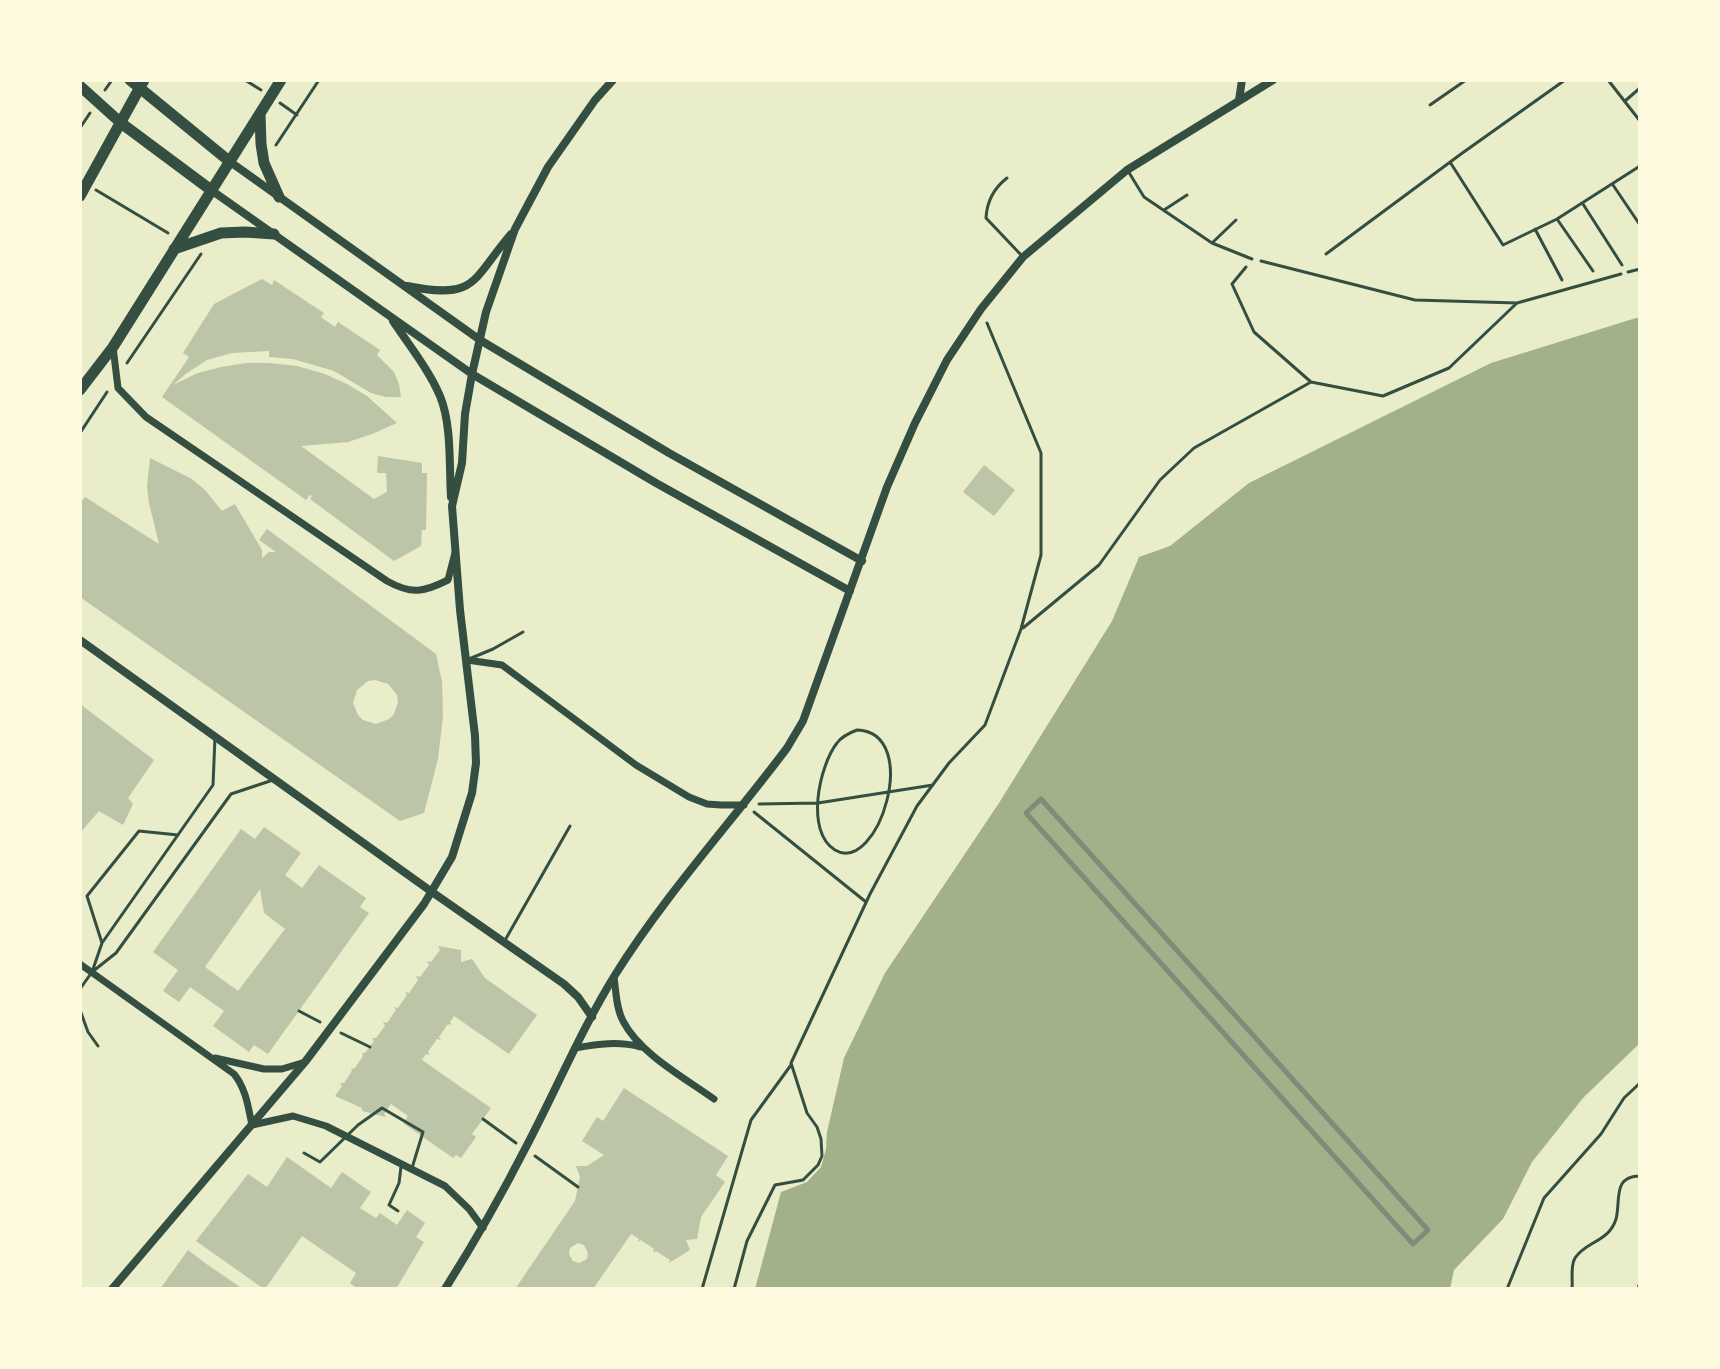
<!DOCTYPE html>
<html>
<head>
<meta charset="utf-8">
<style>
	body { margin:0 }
	#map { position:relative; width:1720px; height:1369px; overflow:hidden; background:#e9edc9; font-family:Barlow,sans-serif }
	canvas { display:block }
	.frame { position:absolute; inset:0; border:82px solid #fefae0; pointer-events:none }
</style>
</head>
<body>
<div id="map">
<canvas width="1720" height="1369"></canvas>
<div class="frame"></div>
</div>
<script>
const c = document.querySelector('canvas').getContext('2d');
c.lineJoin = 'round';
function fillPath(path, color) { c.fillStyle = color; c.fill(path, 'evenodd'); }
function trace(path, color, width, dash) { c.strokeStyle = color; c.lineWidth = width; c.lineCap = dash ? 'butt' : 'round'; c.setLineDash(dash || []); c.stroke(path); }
fillPath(new Path2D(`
	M1636,318H1640V1043L1583,1098L1532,1162L1503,1219L1454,1270L1450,1289H755L781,1192L807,1182L821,1167L826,1149L827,1132L844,1058L885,973L999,803L1112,621L1139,557L1170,546L1249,483L1491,363Z`), '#a3b18a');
fillPath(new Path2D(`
	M262,279L272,285L274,280L324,313L321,317L335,327L338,322L380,350L377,355L394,372L399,384L401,397H386L371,393L334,371L293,359L269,357V351L232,353L207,360L187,373L173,385L198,373L221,367L246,363H269L297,366L325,374L347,384L367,396L397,423L372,434L348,442L301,446L374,499L387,492L386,473H377L378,456L422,463V473H427L426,530H422L421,546L394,561L310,499L312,496L310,495L306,500L162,397L189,357L183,353L214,304Z
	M150,458L192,479L205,490L222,511L235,504L262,550V558L269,552H276L259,540L267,529L436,654L442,682L443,716L438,759L424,813L400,821L80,597V504L85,497L159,544L149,503L147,486ZM375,680L388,684L397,695L398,702L394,714L389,719L376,724L363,720L358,715L353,703L357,690L368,681Z
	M984,465L1015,490L994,516L963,492Z
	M80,704L154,760L128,798L133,804L123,825L99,811L80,833Z
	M264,827L301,853L285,875L302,888L319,865L366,898L360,907L369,913L268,1054L254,1045L249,1052L213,1026L224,1011L190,987L179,1002L163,991L178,970L153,952L241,829L255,839ZM260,889L264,913L285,929L238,991L205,967Z
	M438,946L461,950V962L472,959L485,978L537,1015L509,1054L454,1016L450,1022L452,1025L448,1024L439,1037L441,1040L437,1039L428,1052L430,1055L426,1054L422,1060L491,1108L472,1134L476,1137L461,1158L456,1155L453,1158L403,1123L408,1116L391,1104L384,1114L386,1117L362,1111V1108L335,1096L342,1086L340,1083H344L352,1071L351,1068L354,1069L363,1056L362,1053H365L374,1041L372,1038H376L385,1026L383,1022L387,1023L396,1010L394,1007L398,1008L407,995L405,992L409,993L418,980L416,976L420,977L429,965L427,961L431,962L440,950Z
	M624,1088L728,1156L716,1175L725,1182L701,1217L697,1239L686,1240L690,1250L669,1263L670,1260L656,1251L653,1253L654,1249L641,1240L638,1242L639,1239L631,1234L593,1289H515L575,1201L580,1177L576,1166H587L604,1155L582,1141L597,1117L603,1121ZM578,1243L584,1245L588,1253L587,1259L579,1263L573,1261L569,1254L570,1248Z
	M287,1157L331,1188L342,1172L371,1192L360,1208L376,1218L380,1213L397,1225L407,1210L425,1223L416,1237L424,1242L396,1289H354L355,1287L350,1283L356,1273L302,1236L265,1289H264L196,1241L248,1174L267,1187Z
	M188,1250L205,1263L243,1289H160Z`), '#bcc5a7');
trace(new Path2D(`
	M245,80L261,90
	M105,90L112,80
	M280,103L297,115
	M80,128L90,113
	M276,145L319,80
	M96,190L168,233
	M1261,261L1415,300L1517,303L1621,274
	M1246,267L1232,284L1254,332L1311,382L1383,396L1449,368L1517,303
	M1628,272L1640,269
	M127,363L201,254
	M80,433L107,392
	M1023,628L1099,565L1160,480L1194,448L1311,382
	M857,730C923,732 878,876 835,850C805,832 819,766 837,743C842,736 849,733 857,730Z
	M759,804L818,803L933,785
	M754,812L866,902
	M299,1011L320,1022
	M341,1033L370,1047
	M483,1119L516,1143
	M535,1156L578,1187
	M702,1289L751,1120L791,1065
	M734,1289L747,1241L775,1185L803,1180L818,1165L822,1156L821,1139L817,1127L807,1113L791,1063L870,894L917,806L949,763L985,725L1021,629L1041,555V453L987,323
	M1507,1289L1544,1198L1601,1134L1624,1098L1640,1083
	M1572,1289C1573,1280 1570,1266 1575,1258C1586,1241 1609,1242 1616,1219C1621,1201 1612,1176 1640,1176
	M1638,1289L1640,1282`), '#344e41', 3);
trace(new Path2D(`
	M1608,80L1640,121
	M1625,101L1640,88
	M1430,105L1466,80
	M1450,162L1503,245L1557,219L1593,271
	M1128,171L1144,197L1212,243L1252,259
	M1007,178C994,188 987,200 986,218L1023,257
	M1613,185L1640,225
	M1583,204L1622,265
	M1164,210L1187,195
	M1557,219L1640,166
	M1535,229L1562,280
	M1212,243L1236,220
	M1326,254L1461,154L1565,80
	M469,659L493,649L523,632
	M504,942L570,826
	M102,943L87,896L139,831L178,835
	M92,972L102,943L213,785L215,737
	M80,989L92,972L116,953L231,794L273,780
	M80,1010L88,1032L98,1046
	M304,1153L320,1162L358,1125L382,1108L423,1132L412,1168
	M398,1211L389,1205L399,1183L401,1167`), '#344e41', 3);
trace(new Path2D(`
	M113,347L118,388L146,417L387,581C412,595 424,592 448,580L455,553
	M467,660L502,665L636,765L689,797L707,804L721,805H744
	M80,964L234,1074C246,1089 248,1106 252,1125L293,1116L326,1126L445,1186L469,1209L483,1228
	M614,977C616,991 616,1008 623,1021C640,1054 685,1078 714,1099
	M575,1048C598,1044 618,1041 641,1047
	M215,1058L264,1069H282L305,1062`), '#344e41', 7);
trace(new Path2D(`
	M1239,100L1242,80
	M229,161L480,340L669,453L862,561
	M211,190L472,374L656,483L850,591
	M407,286C477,300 471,281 511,234
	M393,321C409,345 429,370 440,396C452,425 449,466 451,497
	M80,640L432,892L564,984L578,997L592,1017
	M112,1289L305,1062L424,904L452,857L472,793L476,763L475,736L460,610L452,506L462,463L465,414L472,374L486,312L515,229L548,167L595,100L613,80
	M445,1289C474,1243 501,1196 526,1147C556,1090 581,1030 615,975C665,895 730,824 787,748L803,721L887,487L915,423L947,360L981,309L1023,257L1127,170L1273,80`), '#344e41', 8);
trace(new Path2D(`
	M130,80L229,161
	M80,86L121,123L211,190
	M260,114L261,144L264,163L279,197
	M80,196L144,80
	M174,249L221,233L245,232L274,234
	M80,390L113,347L281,80`), '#344e41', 11);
trace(new Path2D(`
	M1041,799L1428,1230L1413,1244L1026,813Z`), '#7c8e77', 5);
</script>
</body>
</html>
